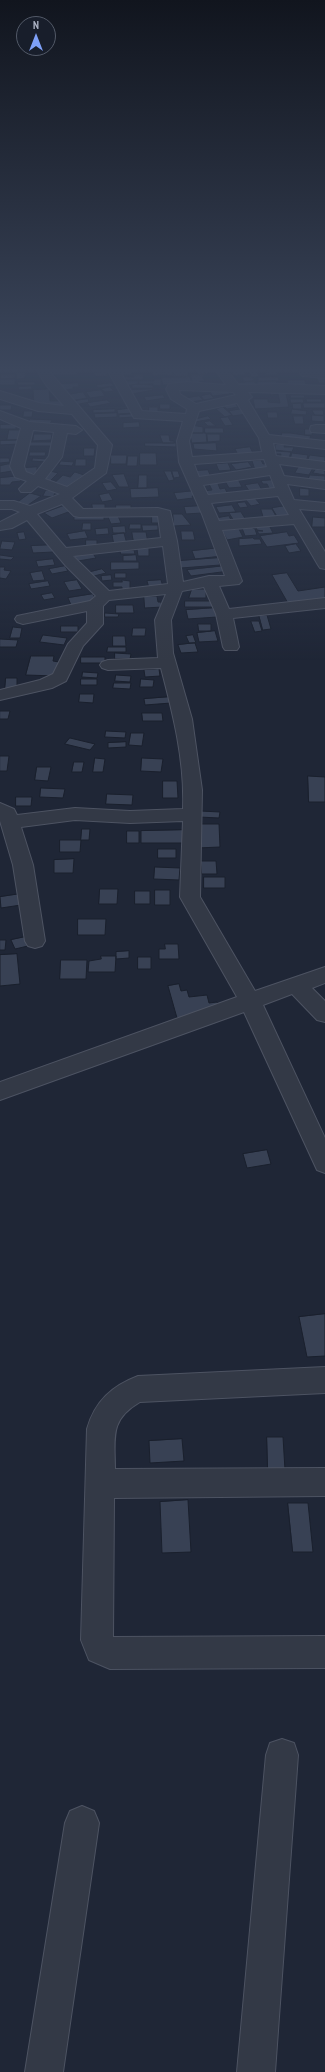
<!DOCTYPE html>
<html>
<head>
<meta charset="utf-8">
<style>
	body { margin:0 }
	#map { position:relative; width:325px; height:2072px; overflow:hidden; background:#1f2636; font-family:"PT Sans Narrow",sans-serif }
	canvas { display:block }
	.north { position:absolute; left:16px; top:16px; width:40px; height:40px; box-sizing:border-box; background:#181e2b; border:1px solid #535a68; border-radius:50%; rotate:0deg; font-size:11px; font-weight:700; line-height:16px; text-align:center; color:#acb3c4 }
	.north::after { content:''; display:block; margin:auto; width:14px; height:18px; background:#7ea0f7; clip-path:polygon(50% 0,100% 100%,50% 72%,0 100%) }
</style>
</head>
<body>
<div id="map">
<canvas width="325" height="2072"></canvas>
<div class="north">N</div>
</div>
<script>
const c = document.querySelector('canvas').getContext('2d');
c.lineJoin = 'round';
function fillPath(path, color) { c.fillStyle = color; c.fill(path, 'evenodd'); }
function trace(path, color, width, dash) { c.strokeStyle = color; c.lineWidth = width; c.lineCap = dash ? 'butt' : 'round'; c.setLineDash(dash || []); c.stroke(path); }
const building = new Path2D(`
	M51,371H76L77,374L51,375Z
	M98,371H107V376H95V373H98Z
	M119,371H131V375H119Z
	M153,371H162V375L153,376Z
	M166,371H172L173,376L163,375V372Z
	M174,371H187L188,376H174Z
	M197,371H214L215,372L201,374H198Z
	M231,371H243L245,374L235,376Z
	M248,371H255L259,376L252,377Z
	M267,371H278L277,375H266Z
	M17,373H25V378L17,379Z
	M1,375H15V378L1,379Z
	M134,375H143V380H121V377H134Z
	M191,375H204L202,377L205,381H199L200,384L193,385Z
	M190,377L192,384L163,385L161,378Z
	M242,377H252L254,381L244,382Z
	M265,377H278L279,381H258V378Z
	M317,377H325V383H319Z
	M0,379H15V385H0Z
	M154,379H161V386L139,384V381H154Z
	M288,380H305L306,386H288Z
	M123,381H138V384L123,386Z
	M254,381L257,386L241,387L238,383Z
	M276,381L278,386L259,387L257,382Z
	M18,382H35V385H18Z
	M78,383L79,387H73V389L59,390L58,384Z
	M111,383L114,386L98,388L96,385Z
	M153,384V388H132V385Z
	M31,386L32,389L19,390L18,387Z
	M110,387L114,391L105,392L101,389Z
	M49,389L50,401H63L64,406L34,405L33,390Z
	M152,389L153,390L132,394L129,390Z
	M101,390L105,396L90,398L86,392Z
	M209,390L227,391L230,394L213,396Z
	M270,390H285L289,407L255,409L253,399H268V402L280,403L278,394L271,395Z
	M83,392L87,398L70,401L67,395Z
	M210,394L214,398L204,400L201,396Z
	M163,395L165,398L146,401L144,397Z
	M290,395H304L305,398H291Z
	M199,396L203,400L191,402L187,398Z
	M88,399L89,402L75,405L73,401Z
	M290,399H303L304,403H291Z
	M306,399H321L322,402H307Z
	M107,400L111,403L90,407L87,403Z
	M235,403L238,407L227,409L222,404Z
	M301,403L302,409H293L292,404Z
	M303,403H325V408H304Z
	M160,404H170V409H160Z
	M0,405H12L11,410H0Z
	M149,407H158V414H149Z
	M223,407L232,415L225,417L216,409Z
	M133,408L134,413L118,414L117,410Z
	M115,409V412L93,413V410Z
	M242,409L246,414L233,416L229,411Z
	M292,409L307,411L306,415L291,414Z
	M312,410H323L324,415H315Z
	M24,411H33L32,417H23Z
	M267,412H277L278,418H268Z
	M117,413V417L95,418L94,414Z
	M132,414L133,417L119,418V415Z
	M312,415L324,416V422L312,421Z
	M208,416L211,419L195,422L193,420Z
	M293,416H303L304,424H295Z
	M228,417L233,425L225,426L220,418Z
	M30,419L52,420L50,424L28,423Z
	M210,421L216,426H208L204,422Z
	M139,422L140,427L123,428V423Z
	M16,424V429H0V425Z
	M191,425L203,427V433H190Z
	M205,428H223L224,433H205Z
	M305,429H313L312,435H305Z
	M9,430H23L22,440H7Z
	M190,433H206L207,442L192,443Z
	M282,433H290L311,436L308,442L281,439Z
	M34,434H52L51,440L33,441Z
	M207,434H220V441L208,442Z
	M160,435H169L170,441H174V443H163Z
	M18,440V444L0,445V441Z
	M29,442H53L52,446H29Z
	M145,443H176V447L145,446Z
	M216,443L217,451L194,449L193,444Z
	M278,444L285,445L284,447H294L292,452L275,450V445Z
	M250,447L253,453L238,455L235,449Z
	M84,448H95L94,456H84Z
	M276,451L291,452L288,461L280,460L281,454H276Z
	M30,452H46L45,456H29Z
	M140,453H156L157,465H140Z
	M292,453L308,455L306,462L290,461Z
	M111,455H127L126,464H111Z
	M310,455L325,457V462H307Z
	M128,456H138L137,466H127Z
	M0,458H9L10,462L0,463Z
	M33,458L47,459L46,462L32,461Z
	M76,459H86V466H75Z
	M261,460L263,464L269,463L272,469L255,470L252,461Z
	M61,461L74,462L72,466L59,465Z
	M248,462L252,467L236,470L231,464Z
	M228,463L231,470L219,471L216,464Z
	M9,464L12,471L0,473V466Z
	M299,466L313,468L309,475L295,473Z
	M37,467V474H24V468Z
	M316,469L325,471V475L313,473Z
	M208,470L211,477L196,478L193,471Z
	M50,471L58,473L50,481L42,479Z
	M164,471H171L174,480L169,481Z
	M172,471H178L180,477L174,478Z
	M75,472L84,475L64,489L52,485L63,475L70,477Z
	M124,474L129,487H119L112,475Z
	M139,475H147V488H138Z
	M310,475L325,476V483L307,482Z
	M20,476L21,481L12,482L10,485H0V478Z
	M238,479L242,487L229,488L225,481Z
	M272,480L278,489L270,490L267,484H263L261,481Z
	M217,481L220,489L225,488L228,495L204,497L202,491L212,490L208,482Z
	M111,482L117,489L107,491L102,483Z
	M258,483L262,490L250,492L245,485Z
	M158,488L159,497L131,498L130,489Z
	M300,488L309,489V496H300Z
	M46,490L56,491L53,497L43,496Z
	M194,491L197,496H192L193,498L177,500L174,493Z
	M30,493L41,496L28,505L18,502Z
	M109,493L113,500L102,502L99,495Z
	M254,497L260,504L251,506L245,499Z
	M245,502L248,507L240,508L237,503Z
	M92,504H105V510H93Z
	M116,505H131V509L116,510Z
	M232,505L236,512L219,513L216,507Z
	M63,506L71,511L52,518L44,513Z
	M199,506L202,513L186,514L184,507Z
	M285,506L292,516L278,518L272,508Z
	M261,509H272L277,518L264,519Z
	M241,512L246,520L234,521L229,513Z
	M173,514H182L191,525L174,526Z
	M104,515V520H74V516Z
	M118,516L121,523L111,524L108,517Z
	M152,516H161V523H152Z
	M229,516L232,522L220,523L217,518Z
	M313,517L325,518V527H312Z
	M83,523H91V530H82Z
	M130,524H141V529H129Z
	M142,525H158V530L143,531Z
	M269,525L273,533L259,534L257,531H263L257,530L255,526Z
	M125,526L126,533H113L112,527Z
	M251,527L255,529L257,535L245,536L242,528Z
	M108,528L109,534L96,535L95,529Z
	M239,529L243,537L227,540L222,530Z
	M85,531L88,538L70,540L67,534Z
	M181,531H193L195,540H182Z
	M24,532L26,539L19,540L17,533Z
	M132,532H146L148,543H134Z
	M287,532L289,536L294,535L299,543L267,547L260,536Z
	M124,533L127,544L114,545L112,535Z
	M253,538L254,539H260L262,544L239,546V539Z
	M86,540H97V546L86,547Z
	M2,541L15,542L12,550L0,549Z
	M296,544L301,551L289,553L285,546Z
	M51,545L53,552L33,553L31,546Z
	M149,548V556H138L137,549Z
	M219,548L222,556L195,559L192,551Z
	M120,550H134L135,554H121Z
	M92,552L96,558L78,561L74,556Z
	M0,555L14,557L11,560L0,559Z
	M136,555L137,561H123V556Z
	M218,558L220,565L181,568L178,561Z
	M53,559L55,565L38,567L36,561Z
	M111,562H139V569L111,570Z
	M65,566L68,571L52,574L49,569Z
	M225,566L229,571L191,576L187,570Z
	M0,567H5L4,570L11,571L6,579L0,578Z
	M102,569L106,573L94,576L90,572Z
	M42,571L45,580L33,581L30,573Z
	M115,573H126V578H115Z
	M287,573L298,591L325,587V600L289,605L272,575Z
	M111,575L112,580L102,581L101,576Z
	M77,580L82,589L69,591L64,582Z
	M122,580L130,581V590H122V587H113V582H122Z
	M161,580L163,587L149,588L147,581Z
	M48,581L50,586L31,589L29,584Z
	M192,589H206V598H189Z
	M52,593L55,598L44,600L41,595Z
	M93,594L96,600L71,605L68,598Z
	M144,596H157L158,602H161L162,607L145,608Z
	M185,601H213V607H185Z
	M116,605H133L134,613H116Z
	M215,608L217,617L188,619L186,610Z
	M105,613L119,614L118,617H105Z
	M259,615H267L271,629L263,630Z
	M251,621H259L262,631L255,632Z
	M198,624H211V631H199Z
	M61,626H78V632H61Z
	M13,627L22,628L20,638H10Z
	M133,628H146L145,636H132Z
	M215,631L218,641L199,642L197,633Z
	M43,635L67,638L64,645L40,642Z
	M193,635L196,643H189L186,636Z
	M113,636H125L126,646H113Z
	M0,639L18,640L16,647H0Z
	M195,643L198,652L181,653L178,645Z
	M108,647H126V652H107Z
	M115,653L131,654L130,659H115Z
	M31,656H54L53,661L59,662L56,676L26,675Z
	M81,657H105V663H81Z
	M159,669L160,676L145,677L144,670Z
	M83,672L98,673L97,678L82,677Z
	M116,675L131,676L130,682L115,681Z
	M6,678H17V689H5Z
	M81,679H97V685H81Z
	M141,679L154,680L153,687H140Z
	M114,683H131L130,689L113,688Z
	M80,694H94L93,703L79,702Z
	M170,697L171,703L145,705L144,699Z
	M0,711H10L8,719H0Z
	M142,713H162L163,721H143Z
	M106,731L126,732L125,738L105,737Z
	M131,733H144L142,746L129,745Z
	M70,738L95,744L90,750L65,744Z
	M126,742V747L108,748V743Z
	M0,756H9L7,771H0Z
	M95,758L105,759L103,772H93Z
	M142,758L163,759L161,772L141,771Z
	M74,762H84L82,772H72Z
	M37,767H51L48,781L35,780Z
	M308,776L325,777V802H309Z
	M163,781H177L178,798H163Z
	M41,788L65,789L63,798L40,797Z
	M107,794L133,795L132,805L106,804Z
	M16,797H32L31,806H16Z
	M200,811L220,812L219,818L199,817Z
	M196,824H219L220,847L197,848Z
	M82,829H90L89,840H81Z
	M185,830V843H141V831Z
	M127,831H139V843H127Z
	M60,840H81L80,852H60Z
	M158,849H176V858H158Z
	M74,859L73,873H54V860Z
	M201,861H216L217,874H202Z
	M155,867L180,868L179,880L154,879Z
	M204,877H225V888H204Z
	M100,889H118L117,904H99Z
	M155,890H170V905H155Z
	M135,891H150V904H135Z
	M20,894L21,905L1,908L0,897Z
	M78,919H106L105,935H78Z
	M25,937L28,946L15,949L11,940Z
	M0,940H6L5,950H0Z
	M165,944H178L179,959H159V949H165Z
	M129,951V958L116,959V952Z
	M17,954L20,984L0,986V955Z
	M101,956H116L115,972H88L89,961L101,959Z
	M138,957H151V969H138Z
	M61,960H87L86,979H60Z
	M179,984L181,991L187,990L189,997L207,995L209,1003L217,1002L220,1011L177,1018L168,986Z
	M267,1150L271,1164L247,1168L243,1154Z
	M325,1314V1356L307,1357L299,1317Z
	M267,1437H283L285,1470H268Z
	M182,1439L184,1461L150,1463L149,1441Z
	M188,1500L191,1552L162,1553L160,1502Z
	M288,1503H308L313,1552H293Z`);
fillPath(building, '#384154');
trace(building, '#1a202d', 1);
const minor = new Path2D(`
	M37,371H49L112,445L106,473L72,498L83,509L158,508L170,511L177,541L183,582L209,576H225L202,514L179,462L177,441L183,421L134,418L108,371H120L142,411L186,414L187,409L171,399L166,389L169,384L187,382L226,385L216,371H228L239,385L282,384L325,386V394L248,392L252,397L248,400L269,435L325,441V449L273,443L276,456L325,462V470L279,464L284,476L325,481V489L287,484L294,500L325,503V511L299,509L325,552V569L320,568L318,565L294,524L222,530L242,581L239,584L219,586L229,609L325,598V608L233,618L239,647L237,650H225L223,647L216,614L204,587L182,591L171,620L173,653L192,719L202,790L200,897L255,991L325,967V983L312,988L325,1001V1022L317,1020L292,994L263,1005L325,1138V1173L317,1170L244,1012L0,1100V1082L237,997L180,897L183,821L130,823L75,820L21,827L33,865L45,941L42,946L35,948L28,946L25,941L13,865L0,821V803L14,809L17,815L75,808L130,811L183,809C185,761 173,714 161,668L108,670L102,668L100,665L102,662L108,660L158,658L155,620L166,594L109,600L103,606V624L83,646L66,681L52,688L0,700V690L40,680L53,674L68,644L87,623V611L23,624L17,622L15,619L17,616L90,601L96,596L66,566L27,520L12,528L0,530V522L20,512L12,509H0V501H14L30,506L60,494L38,486L31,492H21L19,489L27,481L15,477L10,466L21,428L0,419V411L30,422L76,426L82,430L76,434L67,433L62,457L45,479L67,487L95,468L98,445L72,414L38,411L0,399V391L39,403L64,406L46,385ZM179,390L233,392L236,395L196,404L180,394ZM237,403L259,438L262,452L192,457L189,441L199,411ZM33,430L54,432L49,456L34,475L26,472L24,466ZM264,459L267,467L199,477L194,464ZM270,475L275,488L208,495L203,485ZM278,496L289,515L219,521L211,503ZM62,504L74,516L79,517L158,516L161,538L66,548L37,514ZM163,546L168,584L109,591L73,556Z
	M301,371H325V378L302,376L300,373Z
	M316,425H325V433L311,432L310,429L311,426Z
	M325,1367V1393L140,1402C109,1420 115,1438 115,1469L325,1468V1496L114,1498L113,1637L325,1636V1668L110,1669L89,1660L81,1640L87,1429C95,1401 112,1386 138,1376Z
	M282,1739L294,1743L298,1755L275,2072H237L266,1755L270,1743Z
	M82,1806L94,1811L99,1823L63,2072H25L65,1823L70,1811Z`);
trace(minor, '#4d5362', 2);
fillPath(minor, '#333946');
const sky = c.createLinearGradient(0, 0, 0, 661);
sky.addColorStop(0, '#11151e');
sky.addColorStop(0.56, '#3c475d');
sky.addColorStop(1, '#3c475d00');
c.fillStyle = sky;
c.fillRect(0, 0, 325, 661);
</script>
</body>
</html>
